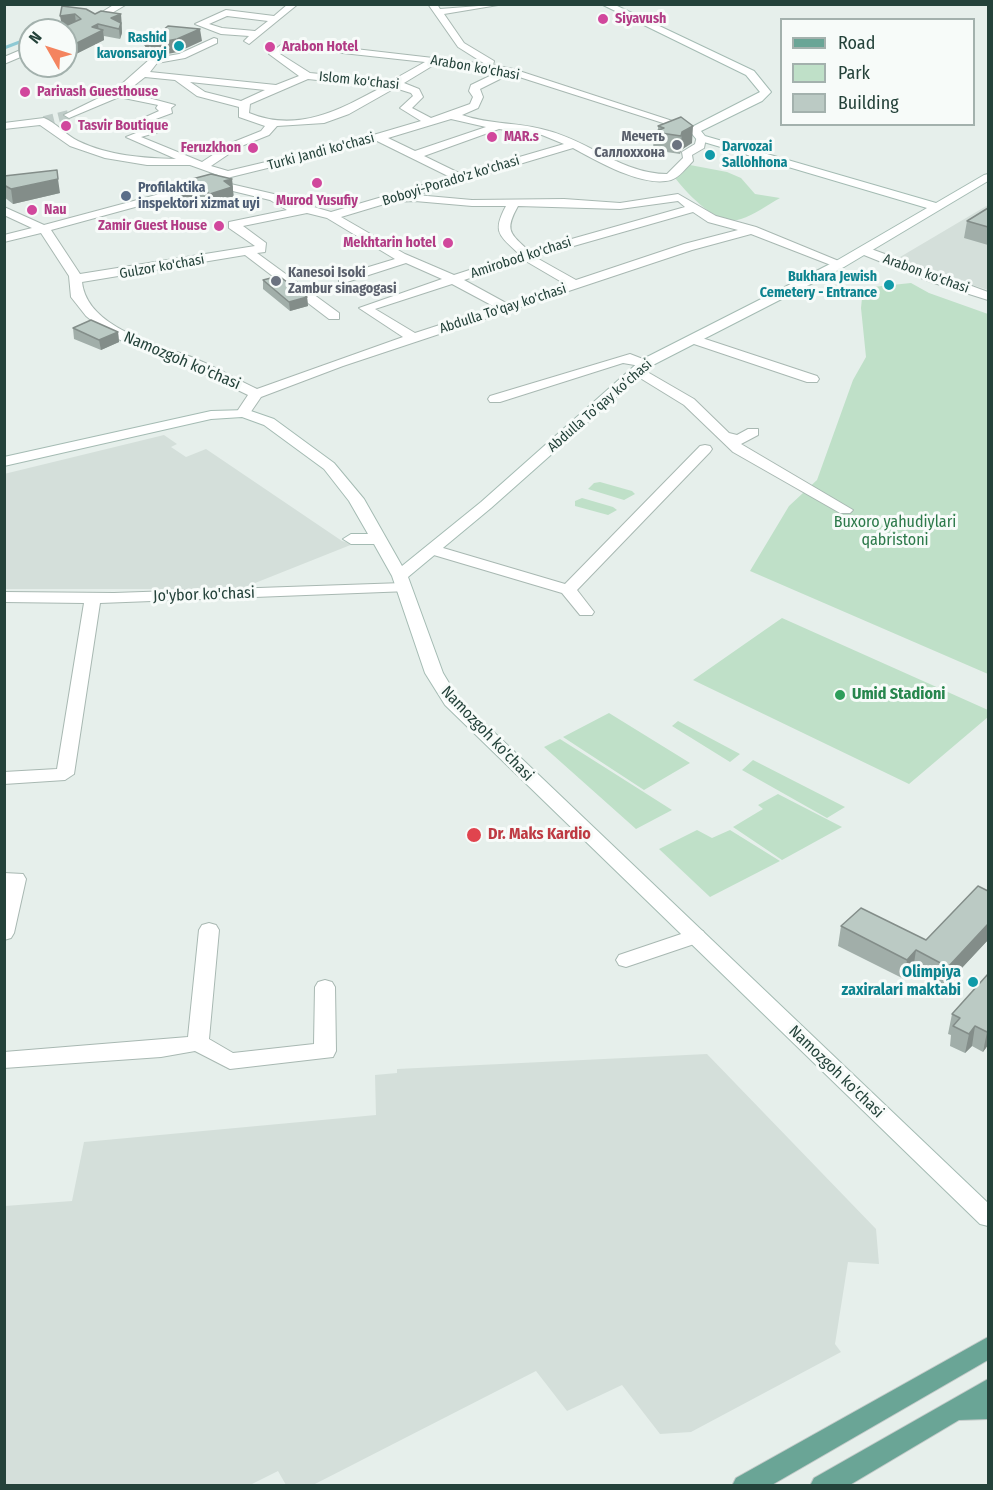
<!DOCTYPE html>
<html>
<head>
<meta charset="utf-8">
<style>
	body { margin:0 }
	#map { position:relative; width:993px; height:1490px; overflow:hidden; background:#e6efeb; font-family:"Fira Sans Condensed",sans-serif }
	canvas { display:block }
	.frame { position:absolute; inset:0; border:6px solid #24423a; pointer-events:none }
	.legend { position:absolute; left:780px; top:18px; width:195px; height:108px; box-sizing:border-box; background:#f7fbf9; border:2px solid #a3b1ad; margin:0; padding:8px 10px; list-style:none; font-size:18px; color:#24423a }
	.legend li { display:flex; align-items:center; gap:12px; height:30px }
	.legend b { width:30px; border:2px solid #a3b1ad }
	.north { position:absolute; left:18px; top:18px; width:60px; height:60px; box-sizing:border-box; background:#f7fbf9; border:2px solid #a3b1ad; border-radius:50%; rotate:309deg; font-size:16px; font-weight:700; line-height:24px; text-align:center; color:#24423a }
	.north::after { content:''; display:block; margin:auto; width:21px; height:27px; background:#f4845f; clip-path:polygon(50% 0,100% 100%,50% 72%,0 100%) }
</style>
</head>
<body>
<div id="map">
<canvas width="993" height="1490"></canvas>
<div class="frame"></div>
<ul class="legend">
<li><b style="height:8px;background:#6aa596"></b>Road</li>
<li><b style="height:16px;background:#bfe0c8"></b>Park</li>
<li><b style="height:16px;background:#bbcac4"></b>Building</li>
</ul>
<div class="north">N</div>
</div>
<script>
const c = document.querySelector('canvas').getContext('2d');
c.lineJoin = 'round';
function fillPath(path, color) { c.fillStyle = color; c.fill(path, 'evenodd'); }
function trace(path, color, width, dash) { c.strokeStyle = color; c.lineWidth = width; c.lineCap = dash ? 'butt' : 'round'; c.setLineDash(dash || []); c.stroke(path); }
function drawText(font, color, halo, rows, align = 'center') {
  c.font = font + ' "Fira Sans Condensed",sans-serif'; c.lineWidth = 6; c.setLineDash([]); c.textBaseline = 'middle'; c.strokeStyle = halo; c.fillStyle = color; for (const [text, x, y, turn = 0] of rows) {
    c.save(); c.translate(x, y); c.rotate((+turn || 0) * Math.PI / 180); c.textAlign = isNaN(turn) ? turn : align; if (halo) c.strokeText(text, 0, 0); c.fillText(text, 0, 0); c.restore();
  }
}
fillPath(new Path2D(`
	M988,205V290L895,260Z
	M164,435L177,444L171,447L186,457L206,449L342,541L353,544L240,589H5L4,474Z
	M707,1054L876,1229L879,1264L848,1262L835,1344L841,1352L691,1432L660,1434L622,1385L567,1411L536,1371L313,1485H286L278,1471L250,1485H5V1206L72,1201L84,1142L376,1115L375,1075L397,1073V1069Z`), '#d4dfda');
fillPath(new Path2D(`
	M690,165L727,172L741,178L755,194L780,198C767,205 754,215 741,219C717,227 688,194 675,178Z
	M911,283L929,293L988,314V674L750,571L789,506L817,480L853,380L866,357L861,308L863,288Z
	M600,482L632,491L635,494L624,500L588,489L594,483Z
	M582,498L613,507L617,510L608,515L575,506V501Z
	M782,618L988,710V717L909,784L693,680Z
	M609,713L690,763L644,790L563,737Z
	M678,721L740,754L730,762L672,726Z
	M560,739L672,810L636,829L544,747Z
	M753,760L845,807L827,818L742,770Z
	M778,794L842,827L782,860L733,827L763,809L758,805Z
	M697,830L712,838L730,830L780,861L710,897L659,849Z`), '#bfe0c8');
trace(new Path2D(`
	M49,30L65,23
	M4,48L30,38`), '#8ec9d4', 3);
trace(new Path2D(`
	M44,121L69,115`), '#bfccc8', 10, [10, 5]);
const street = new Path2D(`
	M115,4H127L97,22L89,20Z
	M288,4H298L249,44L244,41L249,36L221,34L195,24L226,10L274,16ZM227,16L268,21L255,31L222,28L209,24Z
	M428,4H437L440,9L504,4L444,14L464,43L494,61L493,65L513,69L697,129L688,131L510,74L480,89L483,97L478,108L462,115C490,125 521,122 549,131C590,142 623,174 667,174L683,158L682,152L695,144L697,136L706,138L704,148L692,155L693,161C687,167 679,178 671,180C643,188 597,161 573,148L416,195L472,200L564,199L620,203L678,194L716,216L756,227L846,264L840,268L836,267L751,234L692,250L343,366L261,397L248,416L243,417L236,413L248,395L186,365L122,341L106,332L86,316L71,297L69,276L41,233L4,242V235L32,228L4,215V207L44,225L208,181L218,175L190,165H147L105,158L70,146L40,125L4,129V123L44,118C55,122 66,135 78,141C109,156 143,158 176,159L126,137L151,127L139,120L159,111L156,108L158,105L119,97L69,118L64,115L115,90L150,59L179,54L214,38L217,39V43L185,58L157,63L150,72L276,85L299,76L269,54L286,41L485,64L458,47ZM288,47L425,62L391,81L310,73L280,54ZM437,63L498,72L471,85L469,91L473,97L470,104L431,118L412,108L423,97L419,89L404,83ZM145,77L175,80L197,96L239,107V117L265,126L261,131L231,143L202,162L141,137L165,130V126L153,120L172,113L171,108L175,105L126,92ZM308,79L382,87C340,110 297,133 249,113L250,104ZM190,82L265,90L241,101L205,92ZM395,88L411,93L413,96L400,108L421,121L346,143L228,171L211,166L239,147L269,135L277,126L324,123L349,114ZM451,119L486,127L415,151L388,138ZM499,129L542,135L564,144L461,174L424,156ZM377,141L450,177L331,212L307,205L300,207L278,195L222,182L231,177ZM212,186L270,200L287,210L229,222V228L255,246L80,274L51,230ZM415,201L472,206H506C492,232 499,235 519,254L454,275L405,254L341,217L391,202ZM678,201L685,207L529,251C510,233 504,231 518,206L620,209ZM693,212L708,222L738,230L684,244L576,280L535,257ZM307,213L327,218L395,259L339,276V282H347L406,263L442,279L359,308L403,337L257,389C236,379 215,367 194,358C157,344 87,328 82,282L245,255L329,319H339V313L257,253L265,252L266,243L243,226ZM524,260L565,284L506,303L464,280ZM452,284L495,307L415,333L375,309Z
	M30,46V53L4,64V57Z
	M863,246L988,292V300L931,282L859,253L857,250Z
	M693,335L817,376L819,379L817,382H807L688,342L686,339Z
	M630,354L653,363L646,367L623,363L500,402H490L488,399L490,396Z
	M637,366L694,399L729,433L737,435L748,429H758V435L741,444L853,510L850,513H840L733,452L684,405L632,373L630,370Z
	M705,445L710,446L712,449L710,452L577,590L594,612L592,615H580L562,593L427,553L425,550L433,545L565,584L700,446Z
	M403,583L411,588L409,591L100,603L74,774L65,780L4,784V772L57,769L84,603L4,602V592L114,593Z
	M4,873L23,874L26,879L14,933L11,938L4,940Z
	M209,923L216,925L219,930L209,1039L233,1053L314,1044L315,987L318,982L325,980L332,982L335,987L336,1051L333,1057L230,1069L195,1051L161,1057L4,1068V1052L188,1037L199,930L202,925Z
	M696,929L703,931L706,936L703,941L626,967L619,965L616,960L619,955Z`);
const secondary = new Path2D(`
	M601,4H613L754,71L771,92L762,101L701,131L705,136L936,203L984,175L988,174V181L844,267L651,366L491,508L408,577L443,673L458,698L988,1203V1226L980,1224L445,705L425,673L392,576L374,544H351L343,539L351,534H368L349,501L324,469L264,425L242,417L211,419L4,466V457L211,411L248,410L274,419L334,463L364,499L402,566L481,502L641,360L836,261L927,208L697,140L689,130L690,128L760,92L746,75Z`);
const primary = new Path2D(`
	M988,1337V1360L770,1486H732L736,1478Z
	M988,1379V1419L959,1420L848,1486H810L814,1478Z`);
trace(street, '#a8b8b2', 2);
trace(secondary, '#a4bbb3', 2);
trace(primary, '#c2cac8', 2);
fillPath(street, '#fff');
fillPath(secondary, '#fff');
fillPath(primary, '#6aa596');
fillPath(new Path2D(`
	M62,6L95,14H121L122,33L120,39L104,36V40L74,55L66,54V25L62,26Z
	M681,117L692,143L681,150L680,154L653,150L654,132L658,130V126Z
	M4,176L60,193L13,204L4,197Z
	M232,179L234,201L211,208L199,202L181,207L178,198L177,183Z
	M988,208V245L964,238L967,221Z
	M263,280L307,297L308,306L290,311L263,289Z
	M73,328L118,332L119,342L101,350L74,339Z
	M988,891V940L945,986L913,970L904,979L838,946L841,926L926,940Z
	M988,974V1045L983,1052L972,1046L965,1053L950,1046L951,1035L948,1034L952,1014Z`), '#a1aea9');
fillPath(new Path2D(`
	M75,14L76,24L62,26L60,16Z
	M121,14L122,33L120,39L119,29L111,18Z
	M98,24L99,32L103,30L104,40L74,55L73,45L92,27Z
	M200,29L202,41L178,52L146,58L145,45Z
	M693,126L692,143L681,150L680,154L682,132Z
	M58,179L60,193L13,204L11,189Z
	M232,179L234,201L211,208L210,194L224,181Z
	M198,188L199,202L181,207L179,193Z
	M307,297L308,306L290,311L289,302Z
	M118,332L119,342L101,350L99,340Z
	M988,924V940L945,986L948,967Z
	M916,950L913,970L904,979L907,960Z
	M975,1026L972,1046L965,1053L969,1034Z
	M988,1030V1045L983,1052L987,1032Z`), '#838d89');
const building = new Path2D(`
	M62,6L86,9L95,14L101,11L121,14L111,18L121,23L119,29L98,24L92,27L103,30L73,45L66,44V30H56L81,19L75,14L60,16Z
	M168,26L200,29L177,39L145,45Z
	M681,117L693,126L682,132L681,136L654,132L664,128L658,126Z
	M57,170L58,179L11,189L4,185V176Z
	M211,174L232,179L224,181L232,187L210,194L198,188L179,193L177,183Z
	M988,208V227L967,221Z
	M279,276L307,297L289,302L263,280Z
	M91,320L118,332L99,340L73,328Z
	M978,886L988,891V924L948,967L916,950L907,960L841,926L861,908L926,940Z
	M988,974V1030L987,1032L975,1026L969,1034L953,1026L960,1018L952,1014Z`);
fillPath(building, '#bbcac4');
trace(building, '#838d89', 1.5);
for (const [x, y, r, color] of [
	[603,19,6,"#d1479c"],
	[179,46,6,"#0f9aa8"],
	[270,47,6,"#d1479c"],
	[25,92,6,"#d1479c"],
	[66,126,6,"#d1479c"],
	[492,137,6,"#d1479c"],
	[677,145,6,"#6b7280"],
	[253,148,6,"#d1479c"],
	[710,155,6,"#0f9aa8"],
	[317,183,6,"#d1479c"],
	[126,196,6,"#5c6f8a"],
	[32,210,6,"#d1479c"],
	[219,226,6,"#d1479c"],
	[448,243,6,"#d1479c"],
	[276,281,6,"#6b7280"],
	[889,285,6,"#0f9aa8"],
	[840,695,6,"#2e9e5b"],
	[474,835,8,"#e0444e"],
	[973,982,6,"#0f9aa8"]
]) { const dot = new Path2D(); dot.arc(x, y, r, 0, 2 * Math.PI); c.fillStyle = color; c.fill(dot); trace(dot, '#f7fbf9', 2); }
drawText('bold 14px', '#b23c85', '#f7fbf9', [
	["Siyavush",615,19],
	["Arabon Hotel",282,47],
	["Parivash Guesthouse",37,92],
	["Tasvir Boutique",78,126],
	["MAR.s",504,137],
	["Feruzkhon",241,148,"right"],
	["Murod Yusufiy",317,201,"center"],
	["Nau",44,210],
	["Zamir Guest House",207,226,"right"],
	["Mekhtarin hotel",436,243,"right"]
], 'left');
drawText('bold 14px', '#0d838f', '#f7fbf9', [
	["Rashid",167,38],
	["kavonsaroyi",167,54],
	["Darvozai",722,147,"left"],
	["Sallohhona",722,163,"left"],
	["Bukhara Jewish",877,277],
	["Cemetery - Entrance",877,293]
], 'right');
drawText('14px', '#24423a', '#f7fbf9', [
	["Arabon ko'chasi",475,68,10],
	["Islom ko'chasi",359,81,6],
	["Turki Jandi ko'chasi",321,152,-15],
	["Boboyi-Porado'z ko'chasi",451,181,-17],
	["Amirobod ko'chasi",521,258,-18],
	["Gulzor ko'chasi",162,267,-10],
	["Arabon ko'chasi",926,274,20],
	["Abdulla To'qay ko'chasi",503,309,-18],
	["Abdulla To’qay ko’chasi",600,406,-41]
]);
drawText('bold 14px', '#5b616d', '#f7fbf9', [
	["Мечеть",665,137],
	["Саллоххона",665,153],
	["Kanesoi Isoki",288,273,"left"],
	["Zambur sinagogasi",288,289,"left"]
], 'right');
drawText('bold 14px', '#4e5e75', '#f7fbf9', [
	["Profilaktika",138,188],
	["inspektori xizmat uyi",138,204]
], 'left');
drawText('16px', '#24423a', '#f7fbf9', [
	["Namozgoh ko'chasi",182,361,23],
	["Jo'ybor ko'chasi",204,595,-2],
	["Namozgoh ko'chasi",487,734,46],
	["Namozgoh ko'chasi",836,1072,44]
]);
drawText('16px', '#2d7a4b', '#f7fbf9', [
	["Buxoro yahudiylari",895,523],
	["qabristoni",895,541]
]);
drawText('bold 16px', '#27864d', '#f7fbf9', [
	["Umid Stadioni",852,695]
], 'left');
drawText('bold 16px', '#be3a42', '#f7fbf9', [
	["Dr. Maks Kardio",488,835]
], 'left');
drawText('bold 16px', '#0d838f', '#f7fbf9', [
	["Olimpiya",961,973],
	["zaxiralari maktabi",961,991]
], 'right');
</script>
</body>
</html>
